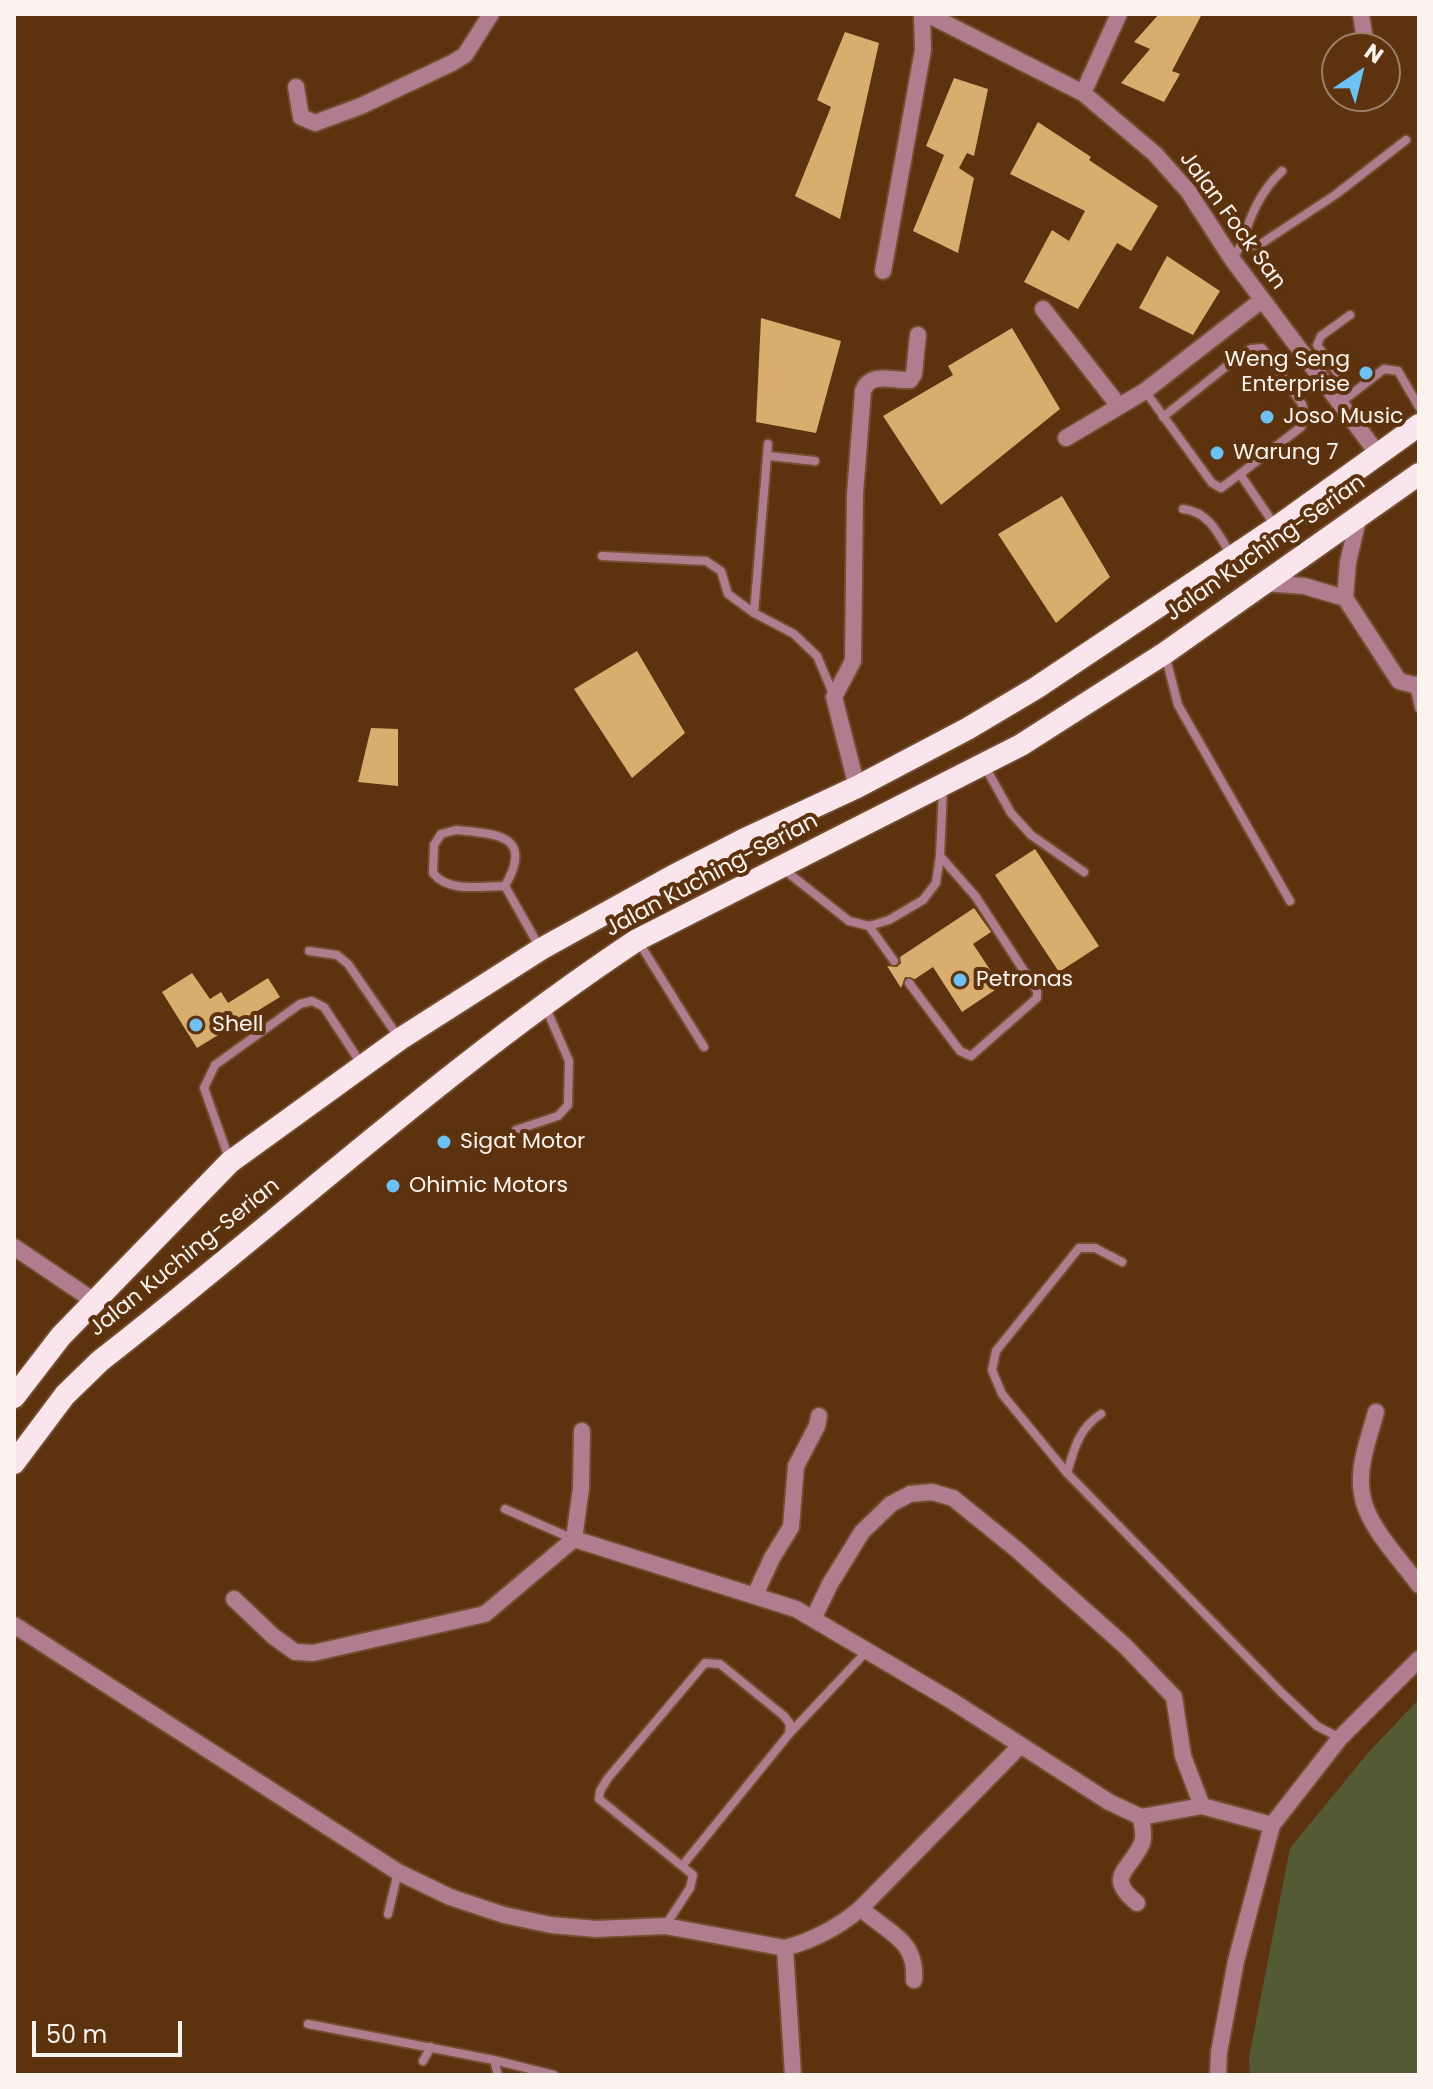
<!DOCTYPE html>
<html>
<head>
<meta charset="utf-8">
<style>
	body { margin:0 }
	#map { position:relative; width:1433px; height:2089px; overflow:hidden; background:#5c320f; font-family:Poppins,sans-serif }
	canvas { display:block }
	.frame { position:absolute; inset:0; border:16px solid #faf3ee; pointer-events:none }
	.north { position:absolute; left:1321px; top:32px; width:80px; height:80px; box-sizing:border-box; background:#5c320f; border:2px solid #9b7f68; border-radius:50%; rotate:35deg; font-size:22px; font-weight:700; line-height:32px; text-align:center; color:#faf3ee }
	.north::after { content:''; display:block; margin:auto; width:28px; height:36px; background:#6ec2f3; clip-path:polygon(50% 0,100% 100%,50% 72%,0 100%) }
	.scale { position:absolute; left:32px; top:2021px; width:150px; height:36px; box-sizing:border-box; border:4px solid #faf3ee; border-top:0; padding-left:10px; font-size:24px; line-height:28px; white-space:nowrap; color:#faf3ee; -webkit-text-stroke:6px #5c320f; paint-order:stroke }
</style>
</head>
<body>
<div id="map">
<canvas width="1433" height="2089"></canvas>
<div class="frame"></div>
<div class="north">N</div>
<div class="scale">50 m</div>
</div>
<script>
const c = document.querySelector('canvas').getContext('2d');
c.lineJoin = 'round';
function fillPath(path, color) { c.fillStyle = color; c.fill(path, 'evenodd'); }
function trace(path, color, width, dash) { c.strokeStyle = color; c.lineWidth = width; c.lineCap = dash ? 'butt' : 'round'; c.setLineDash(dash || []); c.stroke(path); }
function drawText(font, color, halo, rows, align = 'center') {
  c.font = font + ' Poppins,sans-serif'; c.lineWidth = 8; c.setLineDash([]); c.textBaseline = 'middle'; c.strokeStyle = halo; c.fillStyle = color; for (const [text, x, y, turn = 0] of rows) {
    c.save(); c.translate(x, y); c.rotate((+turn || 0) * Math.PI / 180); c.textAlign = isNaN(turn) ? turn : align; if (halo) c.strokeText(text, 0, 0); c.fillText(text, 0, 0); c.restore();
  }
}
fillPath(new Path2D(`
	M1419,1699V2075H1250L1249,2057L1290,1848L1368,1753Z`), '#545a34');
fillPath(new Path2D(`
	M1159,14H1202L1172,71L1180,74L1164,102L1121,83L1150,49L1134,42Z
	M845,32L879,43L840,219L795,196L831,107L817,100Z
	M954,78L988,89L974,156L967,153L959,168L974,178L958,253L913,231L944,155L926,146Z
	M1038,122L1091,157L1089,160L1158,206L1131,251L1117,243L1078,309L1024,282L1052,230L1069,241L1085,211L1010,174Z
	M1167,256L1220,291L1193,335L1139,308Z
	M761,318L841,341L816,433L756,422Z
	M1012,328L1060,409L941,505L883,416L953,375L948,366Z
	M1062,496L1110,577L1056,623L998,534Z
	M637,651L685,733L632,778L574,689Z
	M371,728L398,729V786L358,782Z
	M1035,849L1099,946L1059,972L995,875Z
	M974,908L991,932L973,944L1001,986L962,1012L933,967L915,979L905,977L901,988L887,966L897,967L901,963L900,957Z
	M192,973L210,999L221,992L228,1003L268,978L280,997L197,1048L162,992Z`), '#d8ad6d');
const service = new Path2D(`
	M1240,247C1250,218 1259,192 1282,171
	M1232,259L1240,247L1259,245L1335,195L1406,140
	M1350,315L1321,336L1317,345L1352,393
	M1145,391L1212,483L1221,488L1240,474
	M1340,403L1384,369L1398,371L1419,407
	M1163,417L1238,357L1251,349L1262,348L1302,404L1306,417L1301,427L1240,474L1276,527
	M769,456L815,461
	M1183,509C1210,512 1219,535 1232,557
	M602,556L706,561L721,571L728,594L754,613L794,634L817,656L834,696
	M754,613L768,444
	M1165,654L1178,705L1290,901
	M1414,685L1419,708
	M984,765L1011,813L1031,835L1084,872
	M456,830C495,834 535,834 505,886C482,886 448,893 433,873L434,845L441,834Z
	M782,868L849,921L869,926L889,920L923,900L936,883L940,856L943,789
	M505,886L540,948
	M869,926L894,961
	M638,941L704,1047
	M309,951L337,955L348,964L399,1038
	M909,983L960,1051L971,1056L1037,998V991L976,897L940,856
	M516,1130L558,1116L568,1105L569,1061L546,1008
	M230,1161L204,1088L215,1065L300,1004L312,1001L324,1007L362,1065
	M1122,1262L1095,1248H1079L996,1351L992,1370L1002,1394L1067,1473L1281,1692L1317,1726L1340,1738
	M1067,1473C1074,1449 1079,1428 1101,1414
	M505,1509L573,1539
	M682,1866L789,1734L867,1651
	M388,1914L398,1872
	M665,1926L690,1888L693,1875L599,1799L600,1791L608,1778L705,1663L720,1664L784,1716L790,1724L789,1734
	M308,2024L494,2060L554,2075
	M494,2060L498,2075
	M423,2061L431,2047`);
const minor = new Path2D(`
	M927,14L1083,93L1155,154L1188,191L1232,259L1378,454
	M1361,14L1366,48
	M296,87L301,117L315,123L361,106L452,63L465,55L491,14
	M1083,93L1119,14
	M883,271L923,50L922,14
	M1043,309L1119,406
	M1066,438L1145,391L1262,300
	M1359,516L1348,562L1345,598L1399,681L1414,685L1419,684
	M1264,583L1304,586L1345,598
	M857,787L834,697L853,661L855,494L863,391C870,371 893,381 910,380L914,374L918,335
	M14,1247L94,1301
	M1376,1412C1369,1438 1357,1467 1362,1494C1366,1525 1401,1560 1419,1585
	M574,1539L581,1488L582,1431
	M755,1595L772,1558L791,1527L796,1466L817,1426L819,1416
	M234,1599L273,1636L295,1652L313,1653L485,1614L574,1539L796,1609L952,1701L1109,1802L1141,1817L1202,1806L1272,1825
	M814,1617L830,1584L862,1532L891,1504L910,1494L932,1492L953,1498L1016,1549L1125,1646L1174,1697L1183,1756L1202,1806
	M14,1625L398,1872L450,1897L504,1915L551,1925L596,1929L665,1926L785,1948
	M1137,1903C1104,1876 1130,1871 1142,1843C1145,1835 1142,1826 1141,1817
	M861,1908C886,1933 917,1938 914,1980
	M793,2075L785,1948C814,1940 838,1928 861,1908L1020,1746`);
const tertiary = new Path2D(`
	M1218,2075L1219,2052L1236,1961L1272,1825L1340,1738L1419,1659`);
const trunk = new Path2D(`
	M14,1397L61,1336L230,1162L400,1039L541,949L671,877L743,840L857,787L967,729L1036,688L1277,527L1419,425
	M14,1463L65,1395L100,1361C280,1221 447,1066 637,940L1021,745L1165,653L1419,474`);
trace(service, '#724d2e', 12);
trace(minor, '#724d2e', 20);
trace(tertiary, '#724d2e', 20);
trace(trunk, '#724d2e', 26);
trace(service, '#b07d8e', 8);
trace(minor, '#b07d8e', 16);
trace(tertiary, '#b07d8e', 16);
trace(trunk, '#fae5ec', 22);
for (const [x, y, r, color] of [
	[1366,373,8,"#6ec2f3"],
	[1267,417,8,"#6ec2f3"],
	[1217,453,8,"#6ec2f3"],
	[960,980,8,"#6ec2f3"],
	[196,1025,8,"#6ec2f3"],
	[444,1142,8,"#6ec2f3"],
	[393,1186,8,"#6ec2f3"]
]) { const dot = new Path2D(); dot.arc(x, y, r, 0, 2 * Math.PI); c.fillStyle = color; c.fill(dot); trace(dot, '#5c320f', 3); }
drawText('22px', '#faf3ee', '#5c320f', [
	["Jalan Fock San",1232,221,54],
	["Jalan Kuching-Serian",1266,549,-35],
	["Jalan Kuching-Serian",712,876,-28],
	["Jalan Kuching-Serian",185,1258,-39]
]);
drawText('22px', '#faf3ee', '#5c320f', [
	["Weng Seng",1350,360,"right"],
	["Enterprise",1350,385,"right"],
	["Joso Music",1283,417],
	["Warung 7",1233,453],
	["Petronas",976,980],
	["Shell",212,1025],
	["Sigat Motor",460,1142],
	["Ohimic Motors",409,1186]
], 'left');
</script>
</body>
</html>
